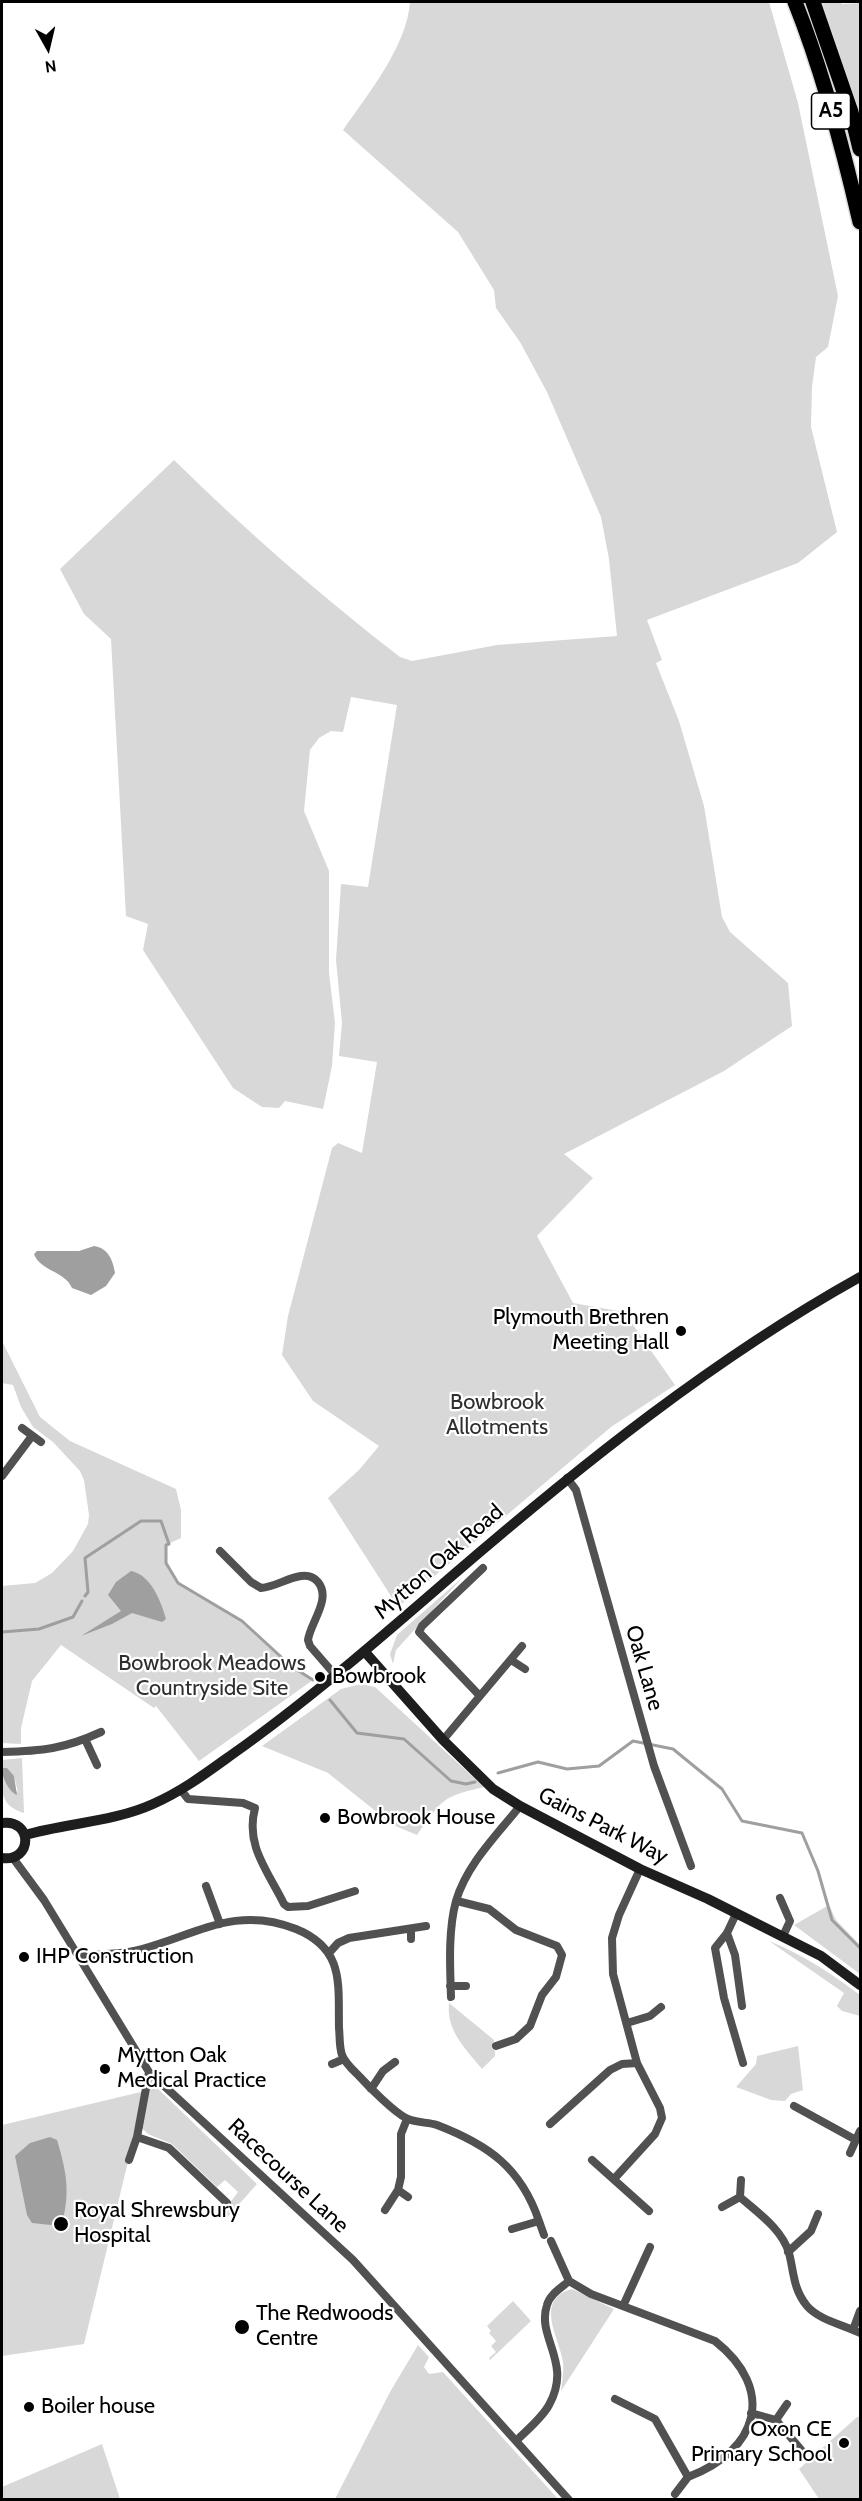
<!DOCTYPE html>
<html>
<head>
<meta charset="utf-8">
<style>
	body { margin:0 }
	#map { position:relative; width:862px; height:2501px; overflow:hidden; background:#fff; font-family:Cabin,sans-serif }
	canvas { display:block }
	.frame { position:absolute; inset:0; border:3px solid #000; pointer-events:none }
	.north { position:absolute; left:18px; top:18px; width:60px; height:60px; -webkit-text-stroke:4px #fff; paint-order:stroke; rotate:172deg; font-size:16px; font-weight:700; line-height:24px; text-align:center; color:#000 }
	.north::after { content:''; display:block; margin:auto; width:21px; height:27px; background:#000; clip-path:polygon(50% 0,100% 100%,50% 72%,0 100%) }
</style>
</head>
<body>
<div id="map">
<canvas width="862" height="2501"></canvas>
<div class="frame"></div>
<div class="north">N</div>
</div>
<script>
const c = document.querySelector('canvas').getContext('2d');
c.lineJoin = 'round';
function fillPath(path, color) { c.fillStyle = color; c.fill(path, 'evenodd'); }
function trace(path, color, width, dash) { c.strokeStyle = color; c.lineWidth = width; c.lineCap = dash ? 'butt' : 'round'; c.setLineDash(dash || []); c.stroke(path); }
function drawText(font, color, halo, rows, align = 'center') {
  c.font = font + ' Cabin,sans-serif'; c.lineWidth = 4.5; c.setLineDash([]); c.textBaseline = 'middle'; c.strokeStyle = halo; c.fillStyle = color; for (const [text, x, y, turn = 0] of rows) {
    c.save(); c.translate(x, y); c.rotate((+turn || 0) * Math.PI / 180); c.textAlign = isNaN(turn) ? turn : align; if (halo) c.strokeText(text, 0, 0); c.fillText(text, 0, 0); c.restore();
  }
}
fillPath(new Path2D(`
	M410,2H769L798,103L838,296L828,347L816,357L812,387L811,427L837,532L798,563L647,620L662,660L656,663L679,721L704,806L722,917L730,932L788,983L792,1026L724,1071L564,1154L593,1178L537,1236L573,1303L624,1312L675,1385L611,1427L398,1607L328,1498L359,1470L379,1446L313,1401L282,1355L288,1316L332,1148L338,1143L362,1153L377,1062L339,1056L342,1023L336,960L341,884L368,887L397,705L351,697L343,732L331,731L319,738L310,750L304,811L329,871V973L335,1023L332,1066L323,1109L285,1101L279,1108L262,1107L233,1088L143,950L148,924L126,916L111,639L84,614L60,569L174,460C245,530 321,596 400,657L412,661L497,645L617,636L609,559L601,517L547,392L520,342L496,308L494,290L458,232L343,130C368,94 407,46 410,2Z
	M821,2H841L842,4L860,3V124Z
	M2,1341L40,1417L70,1441L176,1489L181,1510V1538L166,1545V1562L178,1583L242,1621L291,1666L313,1680L199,1761L156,1706L154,1708L61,1645L32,1681L21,1728V1744L2,1743V1586L35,1583L52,1573L73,1551L88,1524L89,1515L84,1480L80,1471L53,1442L33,1427L21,1407L13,1385L2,1383Z
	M463,1577L396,1650L393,1664L390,1654L397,1635Z
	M361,1684L375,1687L484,1787C440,1797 443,1800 417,1835L393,1825L328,1773L262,1746L341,1689Z
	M22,1758L24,1813C2,1806 2,1795 2,1775L8,1786L18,1792L14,1776L2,1768V1760Z
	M829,1905L836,1920L860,1945V1974L794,1925Z
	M769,1941C802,1954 832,1974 860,1995V2016L842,2011L837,2006L844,1993Z
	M449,2003L494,2040L495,2056L482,2069C466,2049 446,2031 449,2003Z
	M798,2046L803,2090L791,2094L785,2101L771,2100L736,2087L756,2064L757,2056Z
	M155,2086L257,2184L225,2220L220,2216L238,2192L225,2180L217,2187L172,2144L148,2134L142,2128L149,2087Z
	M145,2091L84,2344L2,2356V2125Z
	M572,2289L614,2309L561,2391C562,2382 564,2371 563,2362C560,2338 533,2300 572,2289Z
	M513,2301L531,2321L490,2360L489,2358L496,2352L491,2346L496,2341L489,2333L491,2331L487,2326Z
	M418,2345L429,2357L424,2367L429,2374L443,2372L558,2499H335L390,2392Z
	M857,2417H860V2499H819L799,2469Z
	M102,2444L120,2499H2V2487Z`), '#d8d8d8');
fillPath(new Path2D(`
	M94,1246C108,1248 113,1260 115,1273L106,1286L91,1295L72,1288C65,1271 40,1271 34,1254L37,1251H79Z
	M131,1571C151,1575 161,1601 166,1619L162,1622L132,1613L112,1624L81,1636L121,1611L108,1595L116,1582Z
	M2,1768H7L14,1776L17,1795C9,1792 1,1776 2,1768Z
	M50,2137L57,2140C65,2167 70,2187 64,2215L51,2225L32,2223L27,2215L15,2156L30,2143Z`), '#9f9f9f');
trace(new Path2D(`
	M85,1596L88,1592L85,1558L141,1521H161L169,1544L166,1545V1563L178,1583L242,1621L291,1666L313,1680
	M2,1632L39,1629L73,1617L82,1601
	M330,1700L357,1733L404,1739L451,1781L466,1784L475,1782
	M498,1773L538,1762L567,1769L599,1766L633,1741L673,1749L722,1789L742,1821L802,1833L818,1871L832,1920L860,1948`), '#9f9f9f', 3);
const highway = new Path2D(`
	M795,2C823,72 843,148 860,222
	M813,2L851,112L860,149`);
trace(highway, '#dbdbdb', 18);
trace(new Path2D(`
	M22,1428L41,1442
	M2,1476L32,1436
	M567,1478L576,1490L654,1766L691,1866
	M220,1551L251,1582L261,1588C275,1587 287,1578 301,1576C308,1575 314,1577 318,1582C332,1599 310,1623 308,1640L310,1646L336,1676
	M511,1660L525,1669
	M479,1695L419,1632L422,1626L483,1568
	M85,1739L97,1765
	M443,1740L522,1646
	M2,1752C42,1751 64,1749 101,1732
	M181,1790L188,1799L243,1803L255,1808C245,1846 268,1871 284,1904L288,1907L308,1906L355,1891
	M13,1858L44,1900L149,2072L353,2260L569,2500
	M206,1886L220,1924
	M780,1898L790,1921L783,1936
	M457,1901L489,1909L516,1930L557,1946L562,1955L556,1977L542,1995L530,2026L516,2039L496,2046
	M736,1914L727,1933L715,1948L724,1998L743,2063
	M411,1929V1939
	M727,1933L735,1955L742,2006
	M329,1953L338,1943L349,1938L426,1926
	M79,1957C100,1953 122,1955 142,1949C197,1934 237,1905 296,1929C345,1949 338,1984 339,2028C340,2037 339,2046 342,2055C345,2063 353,2070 359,2076C369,2087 394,2112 406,2118C415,2123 428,2122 437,2125C489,2145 521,2168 539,2221L512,2229
	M450,1986H466
	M451,1997C450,1967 448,1930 456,1901C467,1864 497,1835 520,1806
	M627,2023L650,2016L661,2007
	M332,2064L344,2059
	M371,2089L383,2071L395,2062
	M794,2106L856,2140
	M550,2124L610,2070L622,2064L637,2063
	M137,2137L169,2148L227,2203
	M850,2153L860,2131
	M129,2160L137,2137L149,2072
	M592,2160L649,2211
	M614,2179L655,2134L662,2118L660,2108L637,2063L613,1974L612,1938L619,1915L640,1869
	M398,2190L408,2197
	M740,2197C758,2213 782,2229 789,2253C794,2272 793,2289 807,2306C819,2320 844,2325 860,2333
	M722,2207L740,2197L741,2180
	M385,2210L398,2190L401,2177V2134L407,2119
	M539,2221L544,2235
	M551,2241L569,2281
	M788,2252L811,2231L818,2214
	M623,2306L650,2247
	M853,2330L860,2311
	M615,2399L655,2419L688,2477L675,2494
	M751,2413L776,2420L787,2404
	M776,2420L803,2452
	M517,2440C527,2430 542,2418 549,2405C573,2362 536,2338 547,2305C550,2294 561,2288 569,2281L591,2294L715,2341C777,2390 758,2451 688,2477`), '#515151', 8);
trace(new Path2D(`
	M365,1652L443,1740L493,1789L520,1806L640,1869L708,1899L821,1956L860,1985
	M2,1823C33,1819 33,1862 2,1858
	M25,1835C67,1823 113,1822 153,1804C187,1789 214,1767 244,1746C317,1693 385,1634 453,1575C581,1465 713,1359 860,1277`), '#1e1e1e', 10);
trace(highway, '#000', 15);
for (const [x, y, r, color] of [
	[681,1331,6,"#000"],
	[320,1677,6,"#000"],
	[325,1818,6,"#000"],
	[24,1957,6,"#000"],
	[105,2069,6,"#000"],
	[61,2224,8,"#000"],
	[242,2327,8,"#000"],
	[29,2407,6,"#000"],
	[844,2443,6,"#000"]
]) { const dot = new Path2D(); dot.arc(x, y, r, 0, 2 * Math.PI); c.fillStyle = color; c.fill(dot); trace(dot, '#fff', 2); }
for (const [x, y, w] of [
	[831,111,39]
]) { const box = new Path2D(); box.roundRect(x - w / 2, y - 18, w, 36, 4.5); c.fillStyle = '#fff'; c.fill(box); trace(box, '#000', 1.5); }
drawText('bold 21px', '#000', null, [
	["A5",831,111]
]);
drawText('22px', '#000', '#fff', [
	["Plymouth Brethren",669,1318,"right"],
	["Meeting Hall",669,1343,"right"],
	["Bowbrook",332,1677],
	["Bowbrook House",337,1818],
	["IHP Construction",36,1957],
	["Mytton Oak",117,2056],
	["Medical Practice",117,2081],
	["Royal Shrewsbury",74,2211],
	["Hospital",74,2236],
	["The Redwoods",256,2314],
	["Centre",256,2339],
	["Boiler house",41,2407],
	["Oxon CE",832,2430,"right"],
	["Primary School",832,2455,"right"]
], 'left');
drawText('22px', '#2f2f2f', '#fff', [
	["Bowbrook",497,1403],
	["Allotments",497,1428],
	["Bowbrook Meadows",212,1664],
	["Countryside Site",212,1689]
]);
drawText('22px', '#000', '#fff', [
	["Mytton Oak Road",439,1562,-41],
	["Oak Lane",644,1668,74],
	["Gains Park Way",603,1826,27],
	["Racecourse Lane",288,2176,43]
]);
</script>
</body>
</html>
